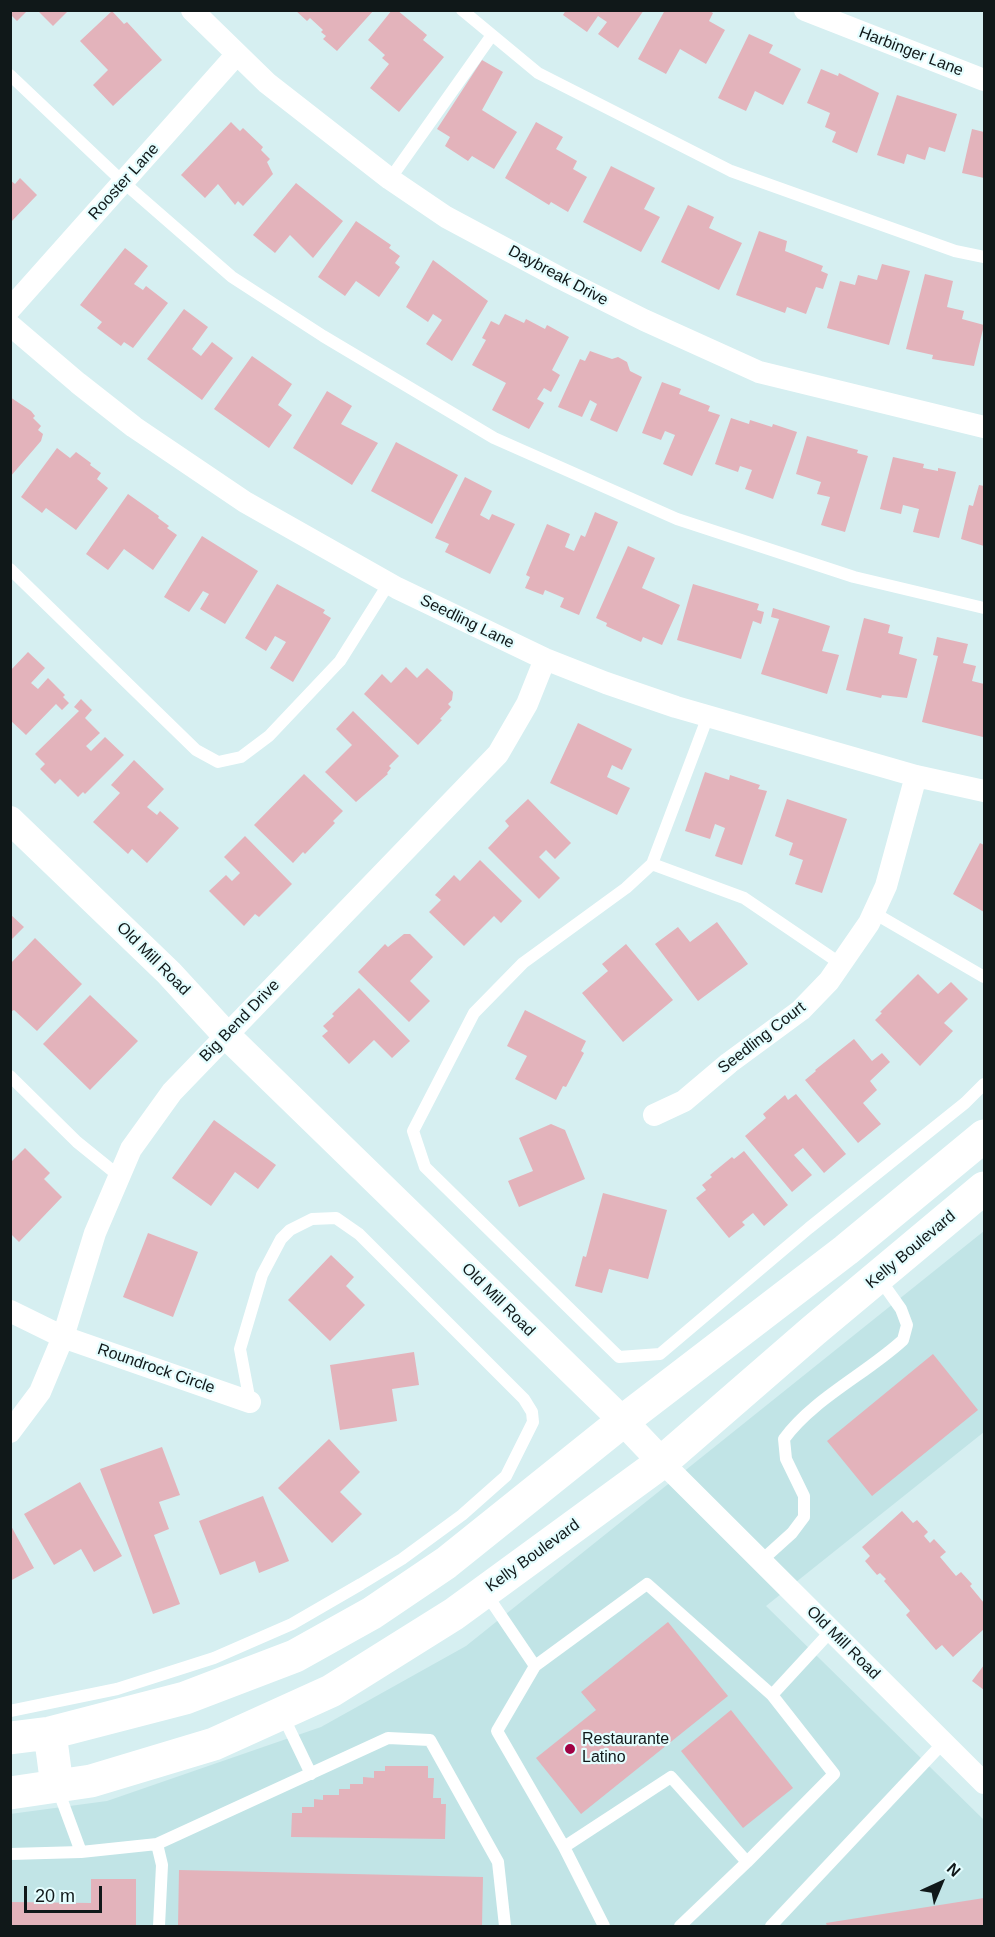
<!DOCTYPE html>
<html>
<head>
<meta charset="utf-8">
<style>
	body { margin:0 }
	#map { position:relative; width:995px; height:1937px; overflow:hidden; background:#d6eff1; font-family:Arial,sans-serif }
	canvas { display:block }
	.frame { position:absolute; inset:0; border:12px solid #101819; pointer-events:none }
	.north { position:absolute; left:911px; top:1853px; width:60px; height:60px; -webkit-text-stroke:4px #e4fdfe; paint-order:stroke; rotate:44deg; font-size:16px; font-weight:700; line-height:24px; text-align:center; color:#101819 }
	.north::after { content:''; display:block; margin:auto; width:21px; height:27px; background:#101819; clip-path:polygon(50% 0,100% 100%,50% 72%,0 100%) }
	.scale { position:absolute; left:24px; top:1886px; width:78px; height:27px; box-sizing:border-box; border:3px solid #101819; border-top:0; padding-left:8px; font-size:18px; line-height:21px; white-space:nowrap; color:#101819; -webkit-text-stroke:4px #e4fdfe; paint-order:stroke }
</style>
</head>
<body>
<div id="map">
<canvas width="995" height="1937"></canvas>
<div class="frame"></div>
<div class="north">N</div>
<div class="scale">20 m</div>
</div>
<script>
const c = document.querySelector('canvas').getContext('2d');
c.lineJoin = 'round';
function fillPath(path, color) { c.fillStyle = color; c.fill(path, 'evenodd'); }
function trace(path, color, width, dash) { c.strokeStyle = color; c.lineWidth = width; c.lineCap = dash ? 'butt' : 'round'; c.setLineDash(dash || []); c.stroke(path); }
function drawText(font, color, halo, rows, align = 'center') {
  c.font = font + ' Arial,sans-serif'; c.lineWidth = 4.5; c.setLineDash([]); c.textBaseline = 'middle'; c.strokeStyle = halo; c.fillStyle = color; for (const [text, x, y, turn = 0] of rows) {
    c.save(); c.translate(x, y); c.rotate((+turn || 0) * Math.PI / 180); c.textAlign = isNaN(turn) ? turn : align; if (halo) c.strokeText(text, 0, 0); c.fillText(text, 0, 0); c.restore();
  }
}
fillPath(new Path2D(`
	M984,1231V1432L766,1606L984,1820V1926H11L10,1814L107,1801L321,1727L466,1646Z`), '#c1e4e6');
fillPath(new Path2D(`
	M10,10H28L17,21L10,14Z
	M37,10H69L53,26Z
	M295,10H374L337,51L323,39L326,36L321,32L323,30L310,18L307,21Z
	M392,10H397L427,35L423,40L444,57L399,112L370,88L389,64L382,58L385,55L368,40Z
	M566,10H644L618,48L598,34L607,22L598,16L587,32L563,15Z
	M665,10H708L713,13L709,21L725,30L706,64L680,49L666,74L638,59Z
	M112,11L124,24L127,22L162,60L113,106L93,85L108,70L80,41Z
	M749,34L773,45L769,53L801,69L783,105L755,91L746,111L718,98Z
	M482,60L503,72L482,110L517,132L494,169L472,156L468,161L445,146L450,137L437,129Z
	M821,69L838,76L839,73L879,93L857,153L832,142L836,132L825,127L830,113L807,103Z
	M897,95L957,114L945,152L929,147L925,160L907,154L904,164L877,155Z
	M231,122L240,131L243,128L263,147L261,150L270,159L267,162L273,174L243,206L238,201L235,205L218,184L205,198L181,175Z
	M536,122L563,137L556,149L577,161L573,169L587,177L568,212L551,202L549,205L505,178Z
	M972,129L984,132V178L962,173Z
	M611,166L655,188L644,209L660,217L641,252L583,222Z
	M20,178L37,195L10,223V180L15,184Z
	M296,183L343,221L313,258L290,235L275,253L253,235Z
	M688,205L714,217L709,228L742,243L719,290L661,262Z
	M356,221L391,245L389,248L400,256L395,263L400,267L379,297L356,281L345,296L318,277Z
	M759,231L787,241L785,251L823,266L821,271L828,274L823,289L816,287L806,314L787,307L785,313L736,295Z
	M125,248L148,266L134,284L143,290L146,286L168,303L133,348L124,342L121,346L97,328L102,322L80,305Z
	M433,260L488,301L452,361L426,344L442,320L433,314L428,322L406,307Z
	M882,264L910,271L889,345L827,328L840,281L855,285L858,275L877,280Z
	M925,274L953,281L947,307L964,311L962,319L984,325L974,366L932,359L933,355L906,349Z
	M184,309L208,327L192,349L201,356L212,342L233,358L202,400L147,359Z
	M505,314L524,323L526,319L545,329L547,325L569,337L552,370L560,375L551,392L544,388L537,399L544,403L529,429L492,410L506,383L472,365L486,340L482,338L491,321L499,325Z
	M590,351L612,359L618,357L627,362L630,371L642,377L617,432L590,420L597,404L590,400L582,417L558,407L580,359L585,361Z
	M252,356L292,384L278,405L292,415L269,448L214,409Z
	M662,382L681,389L679,394L710,406L708,411L720,415L692,476L663,464L675,435L665,431L661,440L642,433Z
	M327,391L352,406L341,424L378,443L352,485L293,448Z
	M10,397L31,411L35,416L33,418L41,426L38,430L43,434L41,441L10,477Z
	M731,418L749,424L750,420L772,427L773,424L797,432L773,499L745,489L752,470L740,466L738,472L715,464Z
	M807,436L858,450L857,453L868,456L845,532L821,525L830,497L817,494L821,482L796,474Z
	M396,442L458,475L432,524L371,491Z
	M57,448L70,458L76,452L91,463L90,465L101,473L97,479L108,488L76,530L46,508L42,513L21,497Z
	M893,457L924,464L923,468L938,471V468L956,472L939,538L913,532L919,509L903,505L901,514L880,509Z
	M465,477L492,491L480,515L489,520L492,514L515,524L490,574L445,552L449,544L435,538Z
	M979,485L984,486V546L961,539L969,505L973,506Z
	M128,494L159,516L158,518L169,526L167,528L177,535L153,570L124,549L108,570L86,554Z
	M595,512L618,522L579,615L560,607L564,598L545,590L543,595L525,588L530,577L526,575L547,524L570,534L565,547L574,551L581,535L585,537Z
	M202,536L258,571L225,624L200,609L209,594L203,591L189,612L164,597Z
	M628,546L655,558L642,588L680,605L662,645L643,637L641,642L606,626L607,623L596,618Z
	M277,584L325,610L323,613L331,618L293,682L270,668L286,642L275,636L266,651L245,638Z
	M693,584L759,604L757,610L764,612L761,624L753,621L741,659L677,640Z
	M773,608L830,626L822,651L839,655L827,694L761,674L779,619L771,617Z
	M864,618L890,625L888,633L903,637L899,654L917,659L907,698L882,695L881,698L846,690Z
	M937,637L968,644L963,663L976,666L972,681L984,684L983,737L922,722L938,656L933,655Z
	M28,652L45,668L31,683L38,689L48,678L65,695L63,697L69,703L62,710L56,704L26,735L10,720V671Z
	M406,667L417,678L427,668L453,692L452,700L448,704L451,707L440,719L442,720L418,745L364,694L382,674L391,683Z
	M81,699L92,710L85,718L100,733L86,746L91,751L105,737L124,755L85,794L83,792L78,797L60,779L55,784L40,769L45,764L35,754L79,711L74,707Z
	M353,711L399,756L389,766L391,768L387,773L388,774L356,802L325,772L352,745L336,729Z
	M578,723L632,749L622,770L612,765L607,777L630,788L617,815L550,783Z
	M134,760L164,789L147,807L157,815L160,811L179,828L147,863L132,849L128,854L93,822L120,793L111,785Z
	M705,772L729,780L730,775L760,785L758,789L767,791L742,865L715,856L725,828L715,824L710,839L685,831Z
	M304,774L343,811L333,821L335,823L305,854L303,852L293,863L254,825Z
	M528,799L571,843L555,859L546,850L539,857L560,878L539,899L488,848L509,826L505,821Z
	M787,799L847,819L822,893L795,884L803,860L789,855L793,843L775,836Z
	M245,836L292,884L259,917L255,914L244,926L209,891L226,875L232,881L240,873L224,857Z
	M980,843L984,845V912L953,894Z
	M480,860L522,901L501,923L494,916L464,946L429,912L441,900L435,895L454,875L460,881Z
	M10,914L24,927L10,941Z
	M717,922L748,964L698,1001L655,944L678,927L690,942Z
	M404,934H410L433,957L410,981L430,1001L409,1022L358,972L385,944L388,947Z
	M35,938L82,984L37,1031L14,1010L12,1011L10,1009V964Z
	M626,944L673,1000L623,1042L582,993L608,971L602,964Z
	M918,974L938,994L951,982L968,999L944,1023L953,1031L920,1066L875,1020L882,1013L880,1012Z
	M359,988L410,1041L392,1058L374,1040L349,1064L322,1036L328,1031L323,1026L334,1016L332,1014Z
	M90,995L138,1041L90,1090L43,1044Z
	M525,1010L586,1041L581,1051L584,1053L566,1087L563,1086L556,1100L515,1079L527,1056L507,1046Z
	M854,1039L872,1061L882,1053L890,1062L870,1081L877,1090L863,1103L881,1124L858,1143L805,1080L816,1071L815,1070Z
	M796,1094L846,1154L824,1173L803,1148L794,1155L812,1175L792,1192L745,1136L766,1118L763,1114L785,1095L788,1100Z
	M214,1120L276,1165L258,1189L235,1172L211,1206L172,1178Z
	M551,1124L565,1130L585,1179L519,1207L508,1181L533,1171L519,1138Z
	M25,1148L50,1173L44,1179L62,1197L19,1242L10,1233V1163Z
	M744,1151L788,1205L764,1226L753,1213L742,1222L745,1225L729,1238L696,1198L706,1190L702,1185L712,1177L710,1175L732,1157L734,1159Z
	M603,1193L667,1210L648,1279L609,1269L602,1293L575,1286L583,1256L586,1257Z
	M148,1233L198,1252L173,1317L123,1297Z
	M331,1255L354,1277L346,1286L365,1305L330,1341L288,1300Z
	M414,1352L419,1385L392,1389L397,1421L340,1430L330,1365Z
	M933,1354L978,1410L872,1496L827,1441Z
	M329,1439L360,1472L340,1492L362,1514L332,1543L278,1488Z
	M162,1447L180,1495L159,1502L169,1529L154,1535L180,1604L153,1614L100,1469Z
	M80,1482L122,1556L94,1572L81,1549L54,1565L24,1514Z
	M263,1496L289,1561L259,1573L255,1561L220,1575L199,1521Z
	M902,1511L913,1523L917,1520L928,1532L924,1536L930,1543L934,1539L946,1552L940,1557L956,1576L961,1572L972,1584L970,1586L984,1603V1629L953,1657L942,1645L936,1650L906,1615L910,1611L884,1581L886,1579L880,1573L877,1575L865,1561L870,1556L862,1547Z
	M10,1524L34,1568L10,1581Z
	M668,1622L728,1696L581,1814L536,1758L596,1710L581,1692Z
	M984,1665V1690L972,1681Z
	M731,1710L793,1788L743,1828L681,1751Z
	M385,1766H428V1778H434L433,1798H441V1804H446L445,1839L291,1837L292,1813H302V1807H314V1799L323,1800V1795H339V1789H350V1784H363V1777L374,1778V1771H385Z
	M179,1870L483,1877L482,1926H178Z
	M91,1879H136V1926H10V1902L91,1903Z
	M984,1898V1926H827L826,1923Z`), '#e3b3bb');
trace(new Path2D(`
	M462,10L538,73L731,171L955,251L984,257
	M10,75L123,182L232,277L323,336L494,438L677,519L854,577L984,608
	M390,179L492,35
	M10,569L196,750L218,762L241,757L269,736L340,661L389,583
	M708,716L652,864L626,888L523,963L474,1013L413,1131L425,1167L619,1357L660,1354L809,1228L965,1103L984,1084
	M652,864L744,898L841,964
	M874,913L984,977
	M10,1076L77,1142L119,1176
	M761,1561L792,1533L804,1517V1496L786,1459L784,1439C813,1399 866,1374 903,1340L907,1325L901,1309L879,1278
	M485,1592L535,1666L647,1584L772,1695L831,1631
	M535,1666L497,1731L564,1847L671,1777L747,1862L834,1774L772,1695
	M10,1711L117,1689L214,1658L292,1624L361,1584L402,1559L462,1515L506,1476L533,1422L532,1412L524,1399L359,1234L336,1218L312,1219L290,1230L281,1239L262,1275L240,1349L250,1402
	M283,1716L311,1774
	M57,1787L81,1852
	M157,1844L162,1865L159,1926
	M564,1847L604,1926
	M10,1854L81,1852L157,1844L388,1738L430,1740L498,1862L505,1926
	M680,1926L747,1862
	M771,1926L944,1742`), '#fff', 12);
trace(new Path2D(`
	M192,10L267,83L390,179L446,217L560,278L644,320L759,372L984,427
	M805,10L984,80
	M10,309L237,54
	M10,325L78,383L134,427L245,502L397,588L545,659L606,683L676,707L916,776L984,791
	M654,1115L684,1101L729,1063L801,1010L829,981L869,923L886,886L916,776
	M10,1311L63,1337L250,1402
	M10,1432L40,1392L63,1337L95,1233L131,1149L172,1092L498,754L527,704L545,659
	M662,1462L984,1783`), '#fff', 22);
trace(new Path2D(`
	M10,820L169,973L227,1036L623,1421L662,1462`), '#fff', 28);
trace(new Path2D(`
	M50,1733L57,1786
	M10,1738L50,1733L185,1698L295,1656L372,1613L446,1563L623,1421L846,1250L984,1136
	M10,1793L91,1781L214,1744L331,1691L454,1614L662,1462L813,1331L984,1188`), '#fff', 33);
for (const [x, y, r, color] of [
	[570,1749,6,"#a00244"]
]) { const dot = new Path2D(); dot.arc(x, y, r, 0, 2 * Math.PI); c.fillStyle = color; c.fill(dot); trace(dot, '#e4fdfe', 2); }
drawText('16px', '#101819', '#e4fdfe', [
	["Harbinger Lane",911,52,21],
	["Rooster Lane",124,182,-48],
	["Daybreak Drive",558,276,28],
	["Seedling Lane",467,622,26],
	["Old Mill Road",153,959,45],
	["Big Bend Drive",240,1021,-46],
	["Seedling Court",762,1038,-38],
	["Kelly Boulevard",911,1250,-40],
	["Old Mill Road",498,1300,45],
	["Roundrock Circle",156,1369,19],
	["Kelly Boulevard",533,1556,-36],
	["Old Mill Road",843,1643,45]
]);
drawText('16px', '#101819', '#e4fdfe', [
	["Restaurante",582,1740],
	["Latino",582,1758]
], 'left');
</script>
</body>
</html>
